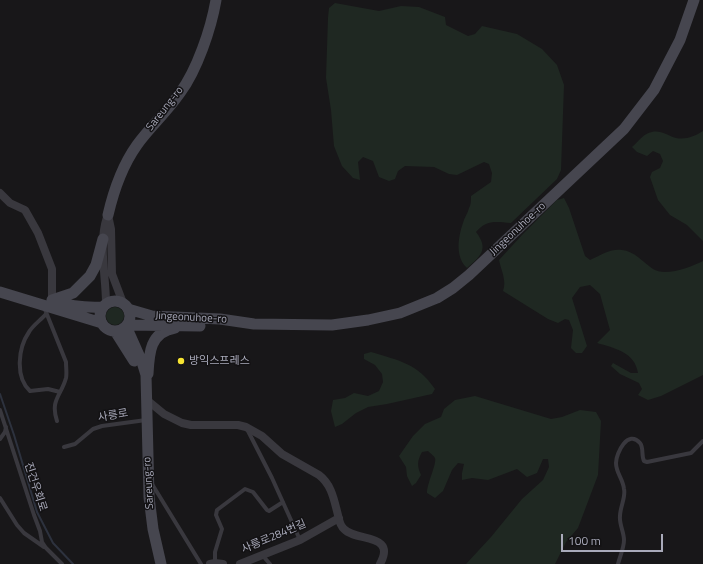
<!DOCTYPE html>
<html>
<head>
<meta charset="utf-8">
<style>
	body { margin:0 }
	#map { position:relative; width:703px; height:564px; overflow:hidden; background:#181719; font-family:"Titillium Web",sans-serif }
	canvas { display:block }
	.scale { position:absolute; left:561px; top:534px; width:102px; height:18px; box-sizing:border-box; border:2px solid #a9aaba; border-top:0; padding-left:5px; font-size:12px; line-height:14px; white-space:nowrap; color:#a9aaba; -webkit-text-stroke:3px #131214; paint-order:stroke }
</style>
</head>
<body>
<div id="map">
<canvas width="703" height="564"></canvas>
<div class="scale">100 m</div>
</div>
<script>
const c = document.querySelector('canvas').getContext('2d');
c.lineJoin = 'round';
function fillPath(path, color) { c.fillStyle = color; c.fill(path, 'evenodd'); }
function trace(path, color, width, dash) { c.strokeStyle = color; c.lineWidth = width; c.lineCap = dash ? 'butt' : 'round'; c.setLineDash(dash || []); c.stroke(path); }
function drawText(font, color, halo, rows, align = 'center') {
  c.font = font + ' "Titillium Web","Noto Sans KR",sans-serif'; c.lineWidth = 3; c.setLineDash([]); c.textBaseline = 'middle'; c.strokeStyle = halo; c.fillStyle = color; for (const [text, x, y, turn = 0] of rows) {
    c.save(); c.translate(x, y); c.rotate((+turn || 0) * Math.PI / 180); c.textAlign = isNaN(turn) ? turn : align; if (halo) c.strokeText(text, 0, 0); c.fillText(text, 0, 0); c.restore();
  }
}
fillPath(new Path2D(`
	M335,3L379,11L401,6L419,7L445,17L446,25L468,36L475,34L482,26L517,34L542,49L557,65L564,85L561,170L557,179L511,223C496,222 487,219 476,232C489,249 481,256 467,268C455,257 458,237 463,223C464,218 468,213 469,208C471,205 471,200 471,196L491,182L492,173L489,164L484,162L457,175L449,174L434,167L405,166L398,171L395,179L389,181L379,177L373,161L363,157L358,162L360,180L353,178L342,166L334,146L331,110L326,78L328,18L329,8Z
	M703,131V241L687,225L670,215L658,200L650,177L652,172L660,168L663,161L660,154L653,151L647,156L637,152L632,147C638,142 644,133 652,132C661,130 668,136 676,138C686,140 695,136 703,131Z
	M564,198L569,208L585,256L590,260C599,256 611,248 622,250C634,251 643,262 653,269C665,277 691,267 703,261V375L661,396L648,400L638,395L642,389L639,383L620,374L611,366L613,363L631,373H638C635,352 614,348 597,343L610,330L600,294L590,285L580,287L572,298L587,346L582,353H576L571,348L573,330L569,320L565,319L558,323L548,319L503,291C507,281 501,270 499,260L522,235L557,200Z
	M106 316a9 9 0 1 1 18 0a9 9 0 1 1-18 0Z
	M371,352C400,361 417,363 435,389L432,394L387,404L368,407L356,413L342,424L335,427L331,411L333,400L345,398L354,393L368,396L379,391L383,382L382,374L375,365L364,359V354Z
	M475,396L551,419L562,417L580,410L596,412L601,421L598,475L578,528L566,542L555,564H466L491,537L522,499L543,480L549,467L548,459H543L537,473L527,477L517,469L488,480L472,478L462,480V473L464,464L458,463L452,470L443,491L435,498L427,493C427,483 437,464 435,458C434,456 430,453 428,451L422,452C417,461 417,466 421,475L416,483L412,486L407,476L406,467L399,456L413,436L425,424L441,417L444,409L455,400Z`), '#1f2822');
trace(new Path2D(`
	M0,394L14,435L37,512L53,543L73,564`), '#2d323e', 2);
trace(new Path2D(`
	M44,307L66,362C66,368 67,373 66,378C61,396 50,400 57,421
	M46,314C41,320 33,325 29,332C18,348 15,377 30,391L48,389L60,392
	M0,410L34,515L40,531L42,542L46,548L62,564
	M247,429L272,478L300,540
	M0,439L5,432L6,427
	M64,447L75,444L93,429L102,426L146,420
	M152,484L201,564
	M0,498L17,525L24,533L44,547
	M263,556L270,564
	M215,563V552L222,529L216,515L217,510L245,489L253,492L267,510L269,511L283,502
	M618,564C620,556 624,548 624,540C624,532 619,524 620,516C620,507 626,497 624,489C623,479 616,473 616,463C616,453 628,429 640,443C644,448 641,455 644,461L647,462L691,453L703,441`), '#39383e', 4);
trace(new Path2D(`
	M0,193L10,203L25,210L38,233L52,269V300
	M108,215L111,229L112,274L123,303
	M106,304C106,275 98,245 107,217
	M147,400L164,414L182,423L191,425H238L246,427L262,436L282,454L319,475C332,485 334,500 338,515C339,520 340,526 344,529C356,542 397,533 380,564
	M210,564L215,563L223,564
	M240,564L300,540L339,518`), '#39383e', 8);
trace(new Path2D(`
	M108,215C114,189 122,166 137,145C150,127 167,112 180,93C197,70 211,29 216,0
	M0,292L102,323
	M52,300L73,293L90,276L96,265L103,239
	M100 316a15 15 0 1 1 30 0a15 15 0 1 1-30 0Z
	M54,301C70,306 86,308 103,307
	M128,309L152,316L220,319L254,324L332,325L368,320L400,313L437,298L453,288L469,275L624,129L654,90L680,40L694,0
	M128,325L200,326
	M126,326L142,362L146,375L149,497L153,529L161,564
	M115,331L134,361
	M148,374C149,353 150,332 175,328`), '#46464f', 11);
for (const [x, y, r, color] of [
	[181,361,4,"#f7e432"]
]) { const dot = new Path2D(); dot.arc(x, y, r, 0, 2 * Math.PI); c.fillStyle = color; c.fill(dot); trace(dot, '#131214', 1.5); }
drawText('11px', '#a9aaba', '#131214', [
	["Sareung-ro",165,109,-52],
	["Jingeonuhoe-ro",518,229,-43],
	["Jingeonuhoe-ro",191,318,3],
	["사릉로",113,416,-10],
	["Sareung-ro",149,483,-93],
	["진건우회로",35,487,72],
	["사릉로284번길",274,537,-23]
]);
drawText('11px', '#a9aaba', '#131214', [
	["방익스프레스",189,361]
], 'left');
</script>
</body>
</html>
